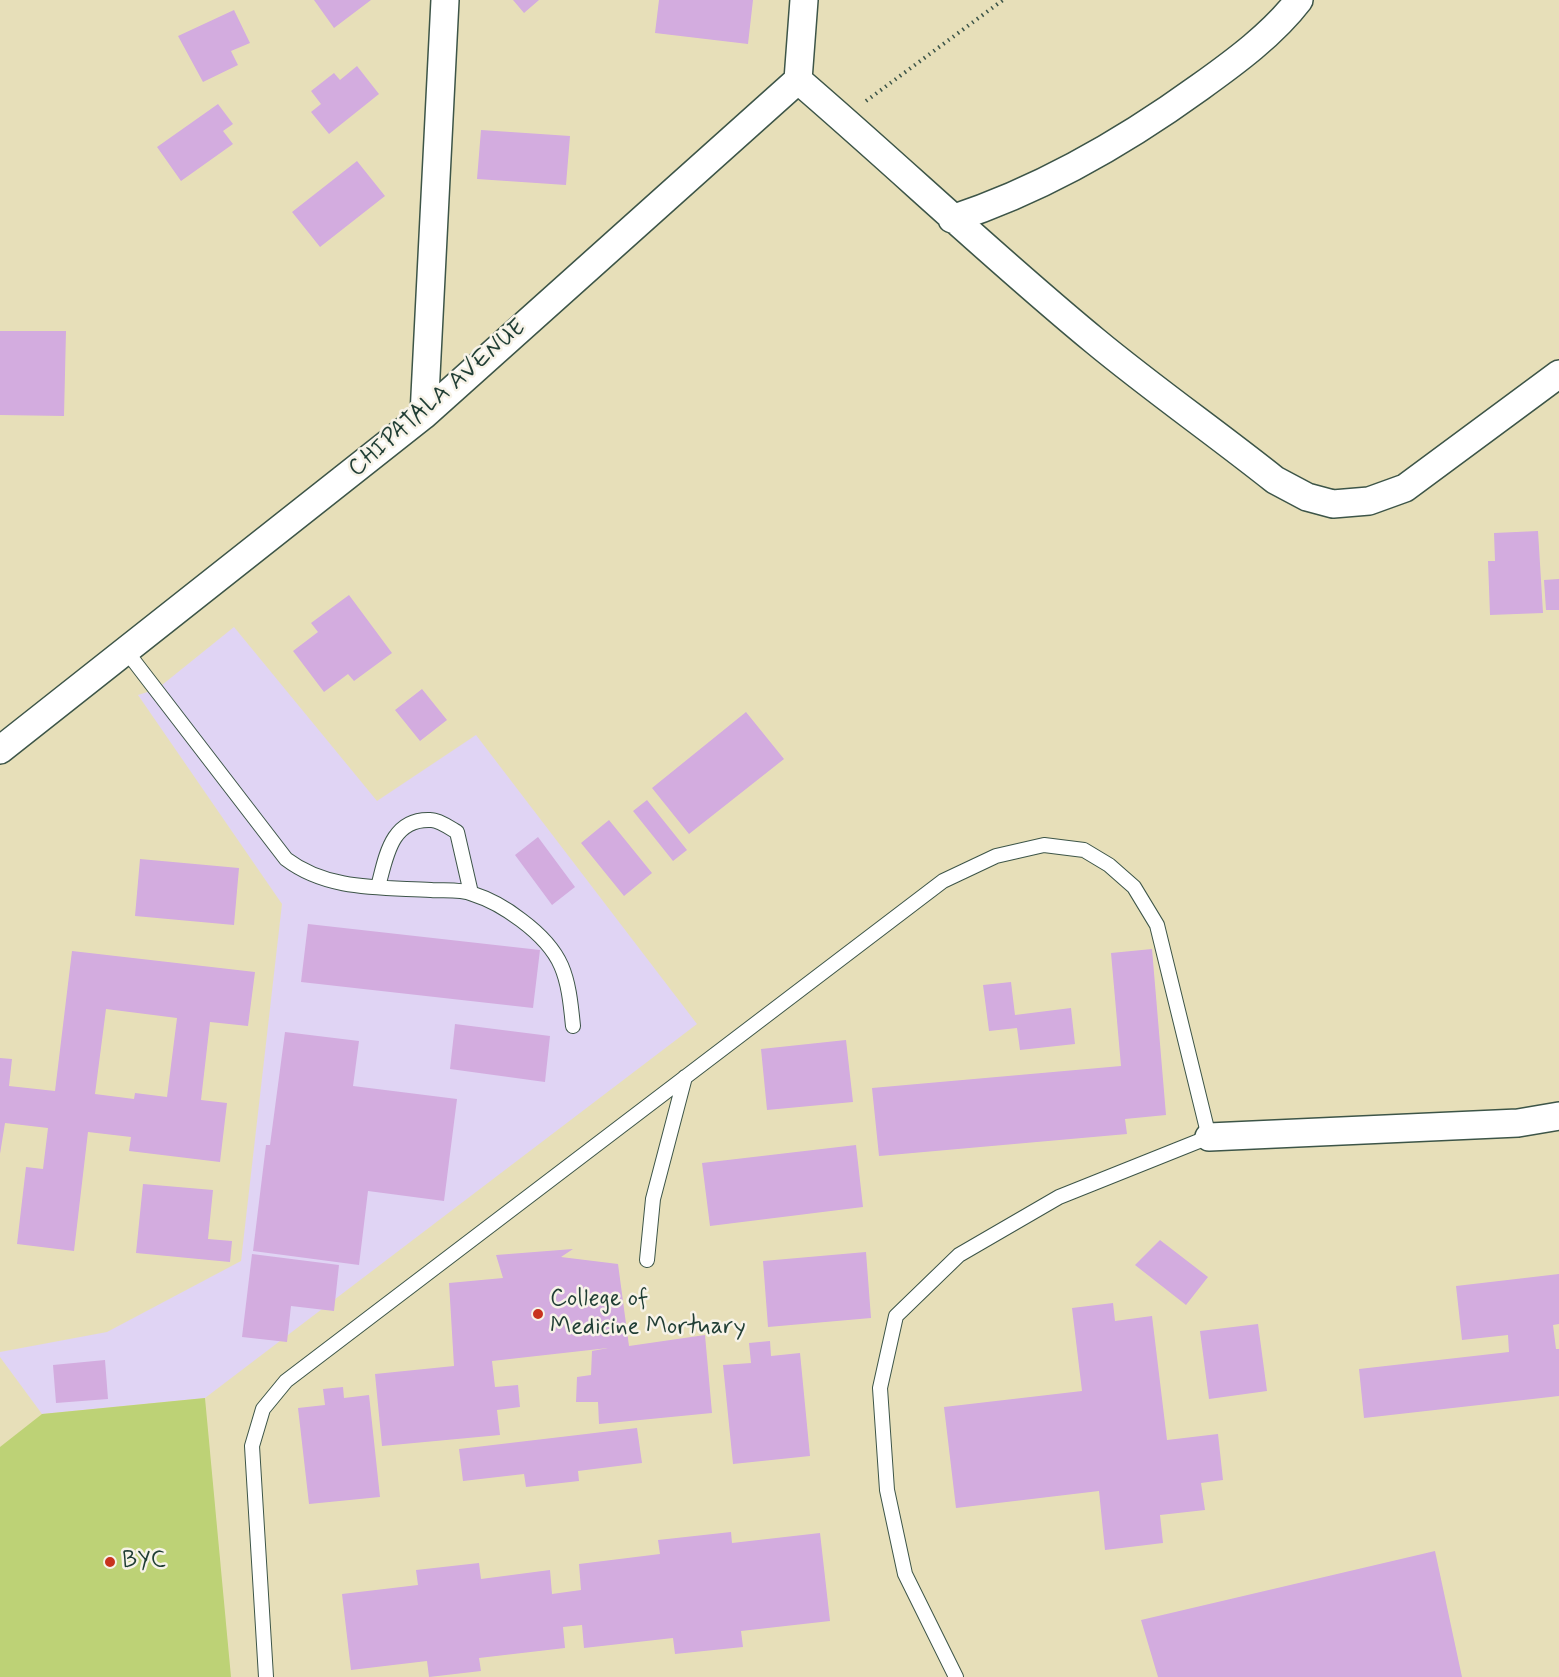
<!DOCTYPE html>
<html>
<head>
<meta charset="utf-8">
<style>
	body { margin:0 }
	canvas { display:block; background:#e7dfb9 }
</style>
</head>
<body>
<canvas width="1559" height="1677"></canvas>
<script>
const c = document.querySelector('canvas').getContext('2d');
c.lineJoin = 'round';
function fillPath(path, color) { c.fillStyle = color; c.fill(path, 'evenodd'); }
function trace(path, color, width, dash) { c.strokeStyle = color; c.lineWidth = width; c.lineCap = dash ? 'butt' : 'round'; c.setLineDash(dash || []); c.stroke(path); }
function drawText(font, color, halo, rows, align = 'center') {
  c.font = font + ' Mynerve,sans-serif'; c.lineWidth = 5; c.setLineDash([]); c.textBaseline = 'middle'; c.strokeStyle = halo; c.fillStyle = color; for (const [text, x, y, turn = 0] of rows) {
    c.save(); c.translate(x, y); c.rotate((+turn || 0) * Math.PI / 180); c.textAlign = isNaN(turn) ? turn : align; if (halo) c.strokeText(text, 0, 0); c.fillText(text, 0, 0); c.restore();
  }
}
fillPath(new Path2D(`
	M234,627L377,801L476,735L697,1024L205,1398L42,1414L0,1357V1352L107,1332L241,1261L282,904L138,695L157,689Z`), '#e0d4f4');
fillPath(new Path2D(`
	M205,1398L231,1677H0V1447L42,1414Z`), '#bdd276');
fillPath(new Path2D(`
	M314,0H371L334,28Z
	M513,0H539L524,13Z
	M659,0H753L748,44L655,33Z
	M234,10L250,43L231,51L238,65L203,82L178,36Z
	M357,66L379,94L329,134L311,112L321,104L311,91L334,73L340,80Z
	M218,104L233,124L223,131L233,144L181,181L157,147Z
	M481,130L570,136L566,185L477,179Z
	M357,161L385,196L320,247L292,212Z
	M0,331H66L64,416L0,415Z
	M1538,531L1543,613L1490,615L1488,561H1495L1494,533Z
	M1559,579V610H1546L1544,580Z
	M349,595L392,653L354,681L348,674L324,692L293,651L318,632L311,623Z
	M422,689L447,720L420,741L395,710Z
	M746,712L784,759L689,834L652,788Z
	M647,800L687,850L673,861L633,811Z
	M609,820L652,873L624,896L581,843Z
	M538,837L575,887L552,905L515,855Z
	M140,859L239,868L234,925L135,916Z
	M308,924L540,950L533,1008L301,982Z
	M1152,949L1166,1115L1125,1119L1127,1134L879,1156L872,1088L1121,1066L1111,953Z
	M72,951L255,972L248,1026L210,1022L201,1100L227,1103L220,1162L129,1151L131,1137L88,1132L74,1251L17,1244L26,1167L43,1169L48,1128L5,1123L0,1154V1058L12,1059L9,1086L55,1091ZM106,1009L177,1018L167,1097L135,1093L134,1099L95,1094Z
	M1011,982L1015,1015L1071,1008L1075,1044L1020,1050L1017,1028L989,1031L983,985Z
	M455,1024L550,1036L545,1082L450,1069Z
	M285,1032L359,1041L353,1086L457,1099L444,1201L368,1191L359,1265L253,1251L266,1145H270Z
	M846,1040L853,1102L767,1110L761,1049Z
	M856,1145L863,1207L710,1226L702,1163Z
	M143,1184L213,1190L208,1239L232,1241L230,1262L136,1253Z
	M1160,1240L1208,1277L1186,1305L1135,1265Z
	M573,1249L561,1257L618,1264L629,1346L705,1335L712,1413L599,1424L598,1402H576L577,1377L591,1375L592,1351L608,1348L492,1361L495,1387L518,1385L520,1407L497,1410L500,1435L382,1446L375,1374L454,1366L449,1283L503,1278L496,1255Z
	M866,1252L871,1318L768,1327L763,1261Z
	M252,1254L339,1265L334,1311L291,1306L287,1342L242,1337Z
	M1559,1274V1324L1553,1325L1556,1349H1559V1396L1364,1418L1359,1369L1509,1352L1508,1335L1462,1340L1456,1286Z
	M1113,1303L1115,1321L1152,1316L1167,1440L1218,1434L1223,1480L1201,1483L1205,1510L1160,1515L1163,1543L1105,1550L1099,1491L956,1508L944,1407L1082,1391L1072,1308Z
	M1258,1324L1267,1391L1209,1399L1200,1331Z
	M770,1341L771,1356L800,1353L810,1456L733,1464L723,1365L751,1363L749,1343Z
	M105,1360L108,1399L56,1403L53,1365Z
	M343,1387L344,1398L369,1395L380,1497L309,1504L298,1408L325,1405L323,1389Z
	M637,1428L642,1463L578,1471L579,1481L526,1487L524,1474L463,1481L459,1449Z
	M731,1532L732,1543L820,1533L830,1621L741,1631L743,1647L675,1654L673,1638L584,1648L582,1625L563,1627L565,1648L479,1658L481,1671L429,1677L427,1661L351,1670L342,1594L418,1585L416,1570L479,1563L481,1579L550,1570L552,1594L581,1590L579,1564L660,1554L658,1540Z
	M1435,1551L1462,1677H1158L1141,1620Z`), '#d3acdf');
const service = new Path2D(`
	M127,652L286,859C328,891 381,887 431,890C444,891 461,889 473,894C489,899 508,910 521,920C564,952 568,975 573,1026
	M378,887C386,857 391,818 431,820C439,820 450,828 457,832L471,893
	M647,1260L653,1199L685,1077
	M266,1677L252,1446L263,1409L286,1381L943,881L996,856L1044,845L1084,850L1109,865L1134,887L1157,925L1209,1137L1059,1197L959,1255L896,1316L880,1388L887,1490L905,1574L956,1677`);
const minor = new Path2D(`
	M798,80C898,166 993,257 1095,341C1153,389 1216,433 1275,480L1307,497L1333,504L1369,501L1405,488L1559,374
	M952,219C1041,190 1124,142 1200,87C1235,62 1273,34 1299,0
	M424,415L445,0
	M0,750L424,415L798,80L804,0
	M1209,1137L1518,1123L1559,1116`);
trace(service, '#3d5548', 16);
trace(minor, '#3d5548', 30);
trace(new Path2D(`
	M866,101L1003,0`), '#3d5548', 4, [1.5, 4.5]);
trace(service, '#fff', 14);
trace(minor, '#fff', 27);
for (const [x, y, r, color] of [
	[538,1314,6,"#c8321e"],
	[110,1562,6,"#c8321e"]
]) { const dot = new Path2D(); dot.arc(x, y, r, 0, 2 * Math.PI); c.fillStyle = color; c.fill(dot); trace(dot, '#f7f3e8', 2); }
drawText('24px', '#1f3d34', '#f7f3e8', [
	["CHIPATALA AVENUE",438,399,-41]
]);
drawText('24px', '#1f3d34', '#f7f3e8', [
	["College of",550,1300],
	["Medicine Mortuary",550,1328],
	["BYC",122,1562]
], 'left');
</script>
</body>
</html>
